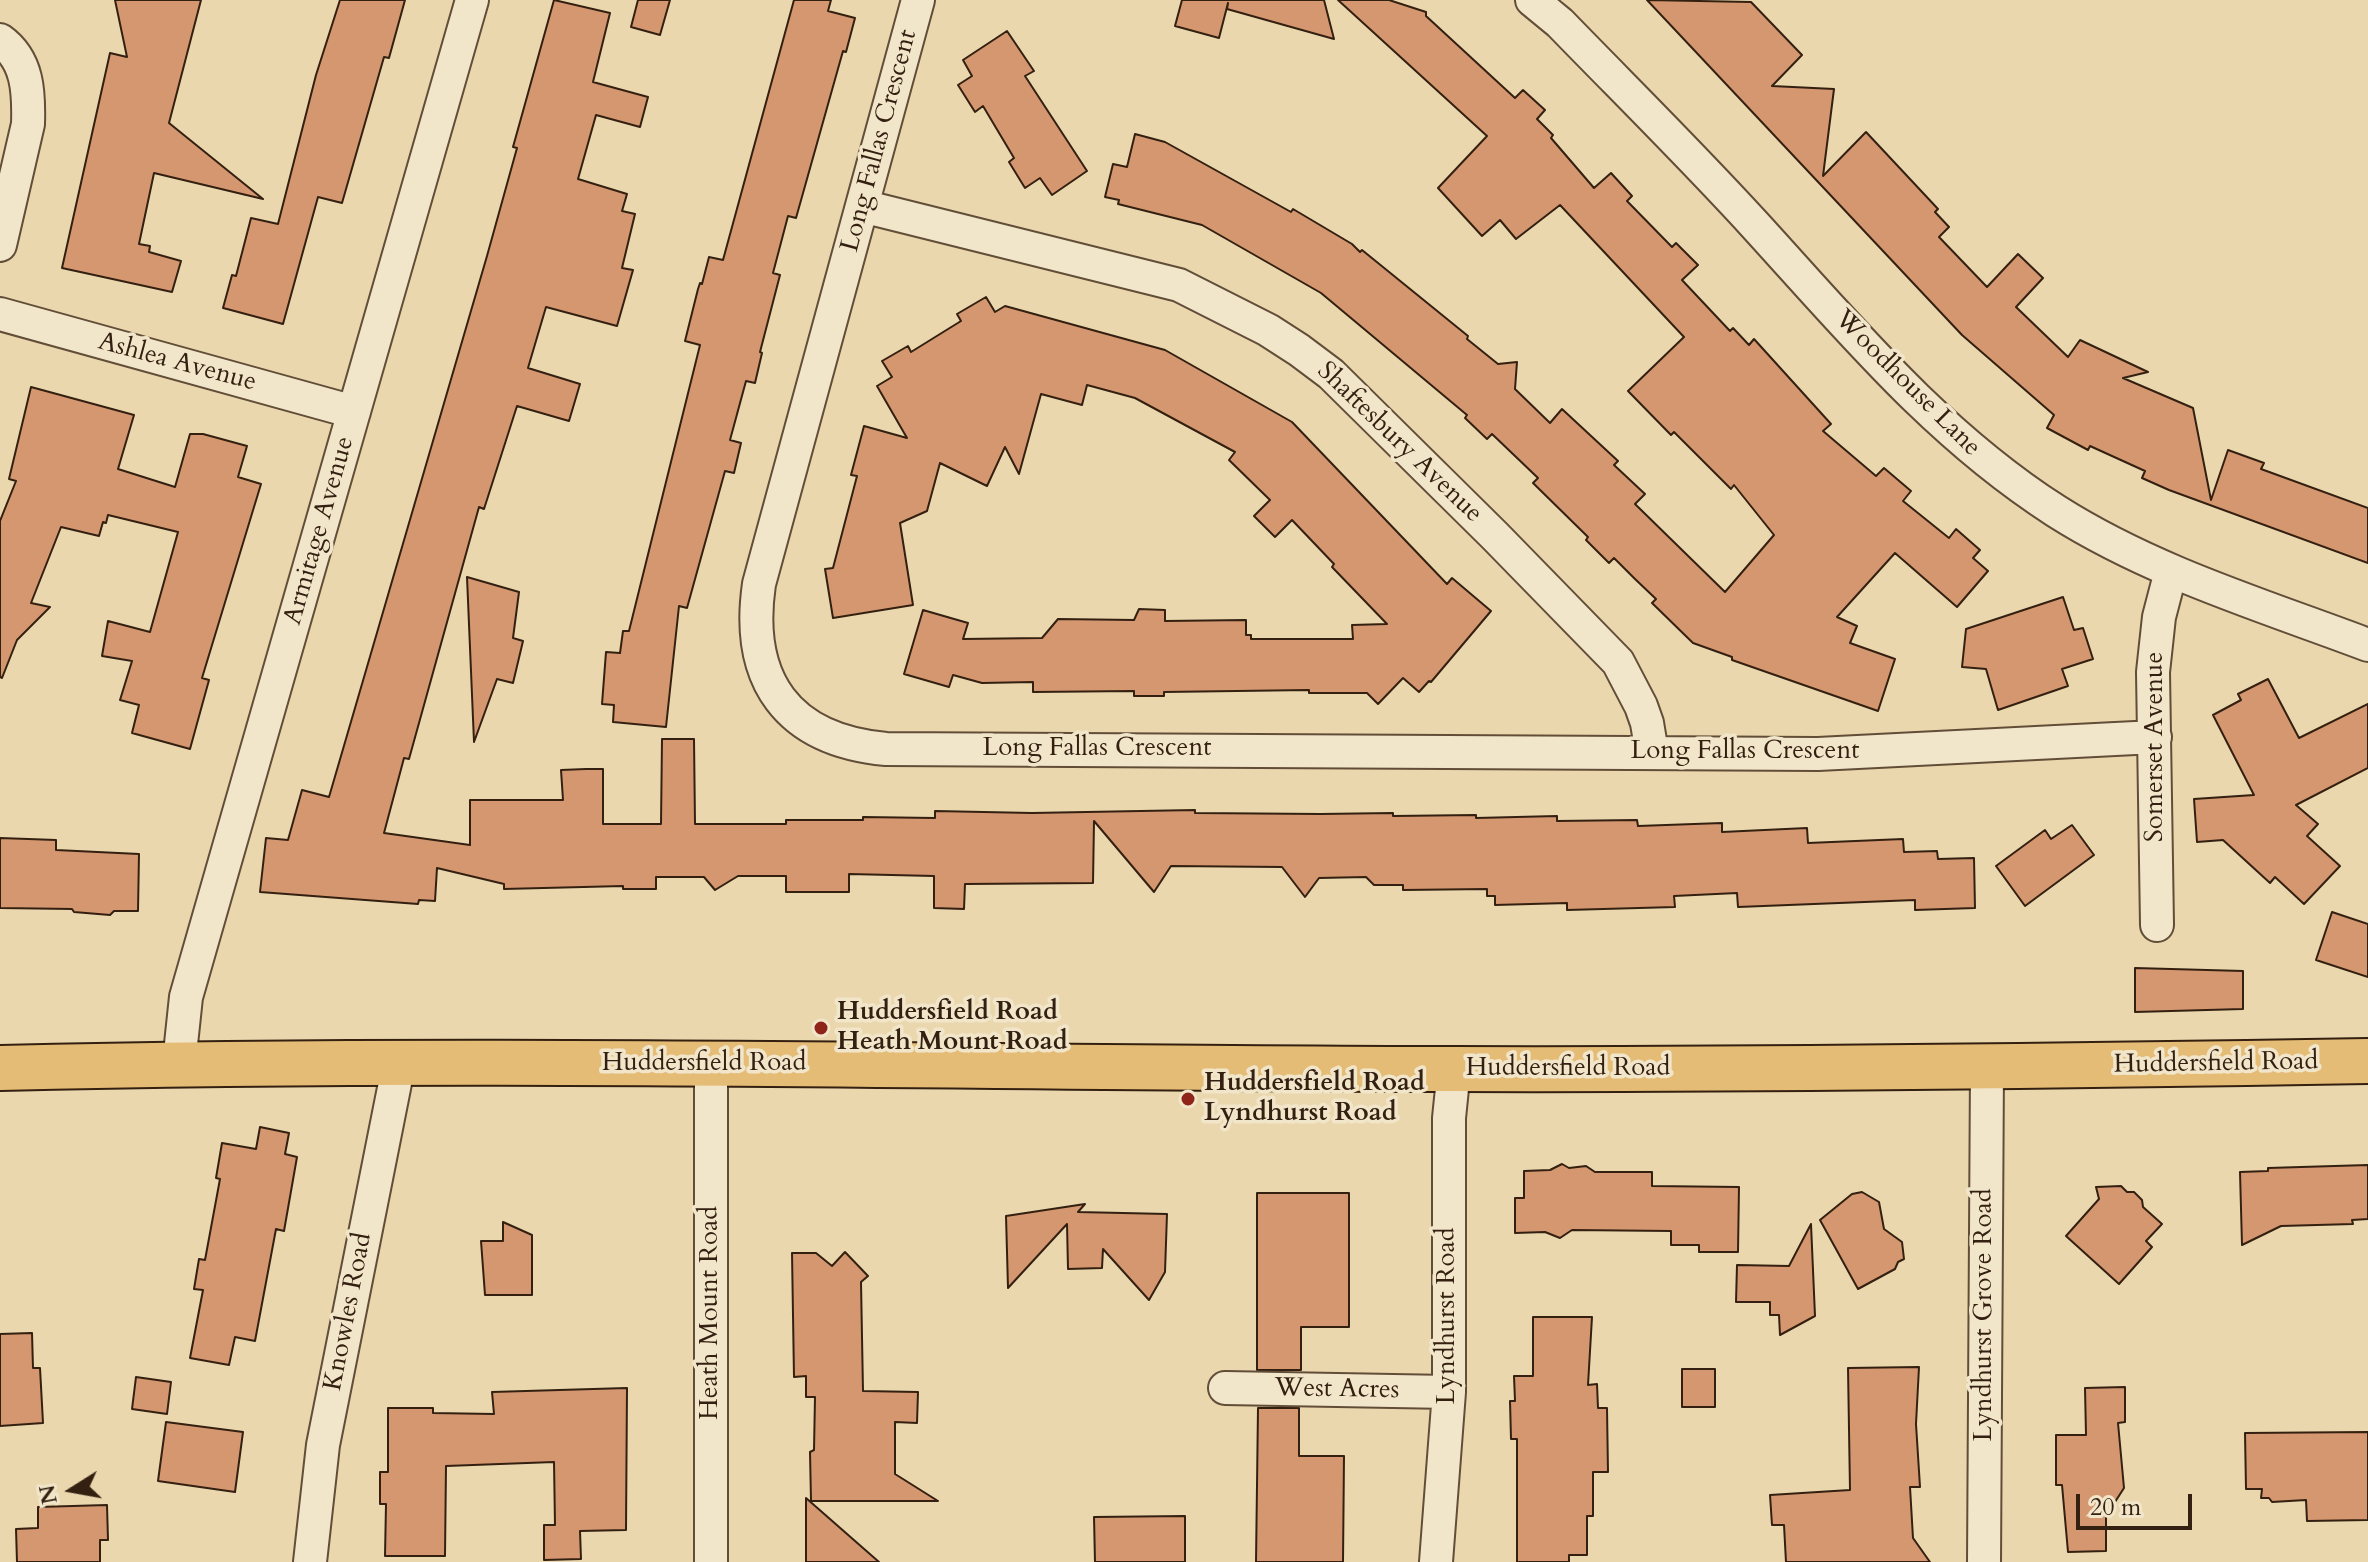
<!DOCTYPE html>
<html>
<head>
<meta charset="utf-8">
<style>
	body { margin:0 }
	#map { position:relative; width:2368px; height:1562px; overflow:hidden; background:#ead7ad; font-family:Cardo,serif }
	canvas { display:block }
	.north { position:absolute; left:32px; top:1450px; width:80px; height:80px; -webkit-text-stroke:6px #f1e5ca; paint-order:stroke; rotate:259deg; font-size:22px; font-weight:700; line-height:32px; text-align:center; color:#342011 }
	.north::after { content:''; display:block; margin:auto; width:28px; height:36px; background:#342011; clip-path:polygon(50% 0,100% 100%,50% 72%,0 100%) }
	.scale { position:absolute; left:2076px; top:1494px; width:116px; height:36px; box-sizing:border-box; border:4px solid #342011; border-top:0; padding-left:10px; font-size:24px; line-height:28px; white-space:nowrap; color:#342011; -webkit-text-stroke:6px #f1e5ca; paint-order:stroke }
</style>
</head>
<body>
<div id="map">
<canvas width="2368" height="1562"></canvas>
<div class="north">N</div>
<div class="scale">20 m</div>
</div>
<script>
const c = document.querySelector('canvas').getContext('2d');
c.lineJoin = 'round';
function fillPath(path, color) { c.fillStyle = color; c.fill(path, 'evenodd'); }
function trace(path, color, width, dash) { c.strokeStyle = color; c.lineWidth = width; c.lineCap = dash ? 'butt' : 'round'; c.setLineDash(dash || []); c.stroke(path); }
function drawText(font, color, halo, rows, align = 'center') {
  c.font = font + ' Cardo,serif'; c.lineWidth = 7; c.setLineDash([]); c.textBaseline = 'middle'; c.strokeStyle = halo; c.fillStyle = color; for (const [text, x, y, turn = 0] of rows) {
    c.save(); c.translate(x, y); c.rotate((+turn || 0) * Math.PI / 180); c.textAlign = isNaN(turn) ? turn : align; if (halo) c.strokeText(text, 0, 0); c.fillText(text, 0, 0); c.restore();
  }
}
const building = new Path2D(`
	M115,0H201L169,123L263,199L154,173L139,244L150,246L149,252L181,261L172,292L62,268L110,53L127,57Z
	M340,0H405L389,58L384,57L342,203L318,197L283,324L227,309L223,308L232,275L236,276L251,218L278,224L316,75Z
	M554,0L610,13L593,82L648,97L640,127L596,115L578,179L627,194L622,211L635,214L622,268L633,270L617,326L546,307L528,368L580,384L569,421L517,406L484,509L479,507L409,759L404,758L384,833L470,845V800H563L561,770L586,769H603V824H661L662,739H694L695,824H786V820H863V817L935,818V811L1032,813L1195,810V813L1320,814L1393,813V816L1476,815V818L1557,816V821L1637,820L1638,826L1722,823V832L1807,828L1808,843L1903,839L1904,852L1937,851L1938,859L1974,858L1975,908L1915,910V900L1738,907L1737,893L1674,896L1675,907L1567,910V903L1495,905V896H1487V889L1403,890V885H1374L1366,877L1319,878L1305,897L1282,867L1171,866L1154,892L1094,821L1093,883L965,884L964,909L934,908V876L849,874V892H786V876H738L715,890L704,877H656V889H623V886L504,889V884L437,868L435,901L419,900L418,904L260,892L266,838L288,840L302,790L329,797L487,256L517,148L513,147Z
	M638,0H670L660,35L631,27Z
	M794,0H831L828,11L855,18L846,52L843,51L796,218L788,216L773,273L780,275L760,352L762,353L755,383L746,381L730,440L741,443L734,473L725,471L687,608L679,606L666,727L613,722L614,705L602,704L606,652L620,653L623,631H629L700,345L685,341L698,289L700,283L702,284L709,257L723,260Z
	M1182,0H1324L1334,39L1227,9L1228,3L1219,38L1175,26Z
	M1338,0H1389L1426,12V16L1515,98L1523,90L1545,110L1537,119L1553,135L1551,138L1594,188L1611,173L1632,196L1627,201L1672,247L1676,243L1698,265L1682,280L1730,331L1733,328L1749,345L1754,339L1831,424L1823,431L1876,476L1884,468L1911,491L1903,501L1949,538L1956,529L1980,550L1973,558L1988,571L1957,607L1895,553L1837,617L1857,626L1850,643L1895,659L1878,711L1732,660V657L1693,643L1652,603L1656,599L1635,579L1614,558L1609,563L1586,540L1588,537L1533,483L1538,478L1492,434L1487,439L1465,418L1467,415L1321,293L1202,225L1118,204L1119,200L1105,197L1113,164L1127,167L1135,134L1165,142L1291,212L1293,209L1352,244L1360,252L1362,250L1468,336L1467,339L1498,364L1517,362L1515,389L1550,423L1562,409L1618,461L1614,465L1645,494L1635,504L1725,592L1774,535L1734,485L1731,489L1674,432L1671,435L1628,391L1684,337L1560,205L1516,239L1500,220L1482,236L1438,188L1487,136Z
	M1647,0L1751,2L1802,55L1772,86L1834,89L1823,176L1866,132L1938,209L1935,212L1949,227L1939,237L1987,287L2018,254L2043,278L2016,307L2068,357L2080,340L2148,372L2123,378L2193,408L2211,500L2228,450L2264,463L2261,469L2368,508V563L2169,490L2142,478L2145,471L2090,446L2088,450L2047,428L2054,415L1962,335Z
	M1007,31L1034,71L1025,76L1087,171L1052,195L1040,178L1025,188L1009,162L1014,158L983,106L975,112L958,85L972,76L963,60Z
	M986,297L995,312L1005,306L1165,350L1292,422L1447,584L1452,578L1491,611L1431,682L1429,681L1419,692L1403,678L1378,704L1367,693H1309V690L1164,692V696H1134V691L1033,692V682L982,683L953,675L949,687L904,674L923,610L968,623L963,639L1042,638L1058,619L1134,620L1139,609L1165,610V621L1246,620V635H1251V639H1353L1352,625L1387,624L1332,567L1334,564L1292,520L1275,537L1254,516L1270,500L1229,460L1235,452L1135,398L1087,385L1082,405L1041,394L1019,474L1005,447L987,486L940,463L927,511L900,523L913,605L833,618L825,569L833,568L857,476L851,475L864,426L907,438L877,386L892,377L882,361L908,346L911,352L961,321L957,314Z
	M31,387L134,415L118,469L175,487L190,434H203L247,446L238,477L261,484L202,678L209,680L190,749L132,733L139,705L120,700L132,661L102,656L108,621L150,632L178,532L108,515L106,523L103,522L99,536L61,527L31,603L50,607L17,640L2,678L0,677V521L16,481L9,479Z
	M467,577L519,592L513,638L523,641L513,683L497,679L474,742Z
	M2063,597L2074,630L2083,628L2093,659L2062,669L2068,686L1998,710L1986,669L1962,667L1966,629Z
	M2268,679L2299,738L2368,704V768L2296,805L2318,824L2307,836L2340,866L2304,904L2275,877L2270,883L2223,840L2197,842L2194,799L2254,795L2213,715L2241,700L2238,694Z
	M2072,825L2094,855L2025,906L1996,866L2045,830L2051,839Z
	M0,838L56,840V850L139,854L138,911H114L110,915L74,912L72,909L0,908Z
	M2332,912L2368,924V977L2316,960Z
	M2135,968L2243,971V1009L2135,1012Z
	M260,1127L289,1133L285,1154L297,1157L284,1231L276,1229L255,1341L235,1337L229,1365L190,1358L203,1290L194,1289L199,1259L205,1260L220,1179L216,1178L222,1143L256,1149Z
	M1562,1164L1569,1168L1586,1166L1595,1172H1652V1186L1739,1187L1738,1252H1699V1245H1671V1231L1572,1230L1560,1238L1545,1232L1515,1233V1198H1524V1171L1550,1170Z
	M2368,1165V1219L2352,1220L2353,1224L2281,1226L2242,1245L2240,1172L2268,1171V1168Z
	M2121,1186L2127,1192H2134L2142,1200L2143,1207L2162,1224L2146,1241L2152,1247L2119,1284L2066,1236L2099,1199L2096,1187Z
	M1862,1192L1879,1202L1884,1229L1902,1242L1904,1259L1898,1262L1895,1269L1858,1289L1820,1220L1852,1194Z
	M1257,1193H1349V1327H1301V1370H1257Z
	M1085,1204L1078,1212L1167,1214L1165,1272L1149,1300L1103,1249L1102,1268L1068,1269L1067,1224L1008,1288L1006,1216Z
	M503,1222L532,1235V1295H485L481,1241H503Z
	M1811,1224L1815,1316L1780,1335L1779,1315H1770V1302H1736L1737,1265L1789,1266Z
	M845,1252L868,1276L861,1282L863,1391L918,1392L917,1423L895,1422V1474L938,1501H811L810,1452L814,1450L815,1397H806V1376L794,1377L792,1253H816L832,1266Z
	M1533,1317H1592L1588,1385L1597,1384L1598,1408H1607L1608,1472H1593V1516H1587V1555H1569V1562H1517V1439H1511L1510,1401H1515L1514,1376H1533Z
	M32,1333L33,1368H40L43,1423L0,1426V1334Z
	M1919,1367L1916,1424L1920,1487H1910L1913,1538L1930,1562H1786L1784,1525H1772L1770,1495L1850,1490L1848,1368Z
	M1682,1369H1715V1407H1682Z
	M136,1377L171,1382L167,1414L132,1409Z
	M2125,1387V1422L2118,1423L2124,1488L2115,1502H2106V1551L2068,1552L2062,1485H2056V1435H2086L2085,1388Z
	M627,1388L626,1530L580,1531L581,1559L544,1560V1525H555L554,1462L446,1466L445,1556H385L386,1504H380V1472H388V1408H433V1413L494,1414L492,1392Z
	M1258,1408H1299V1456H1344L1343,1562H1256Z
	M166,1422L243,1432L235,1492L158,1481Z
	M2368,1432V1520L2307,1521L2306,1500L2272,1502L2269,1498H2261L2262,1489H2246L2245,1433Z
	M806,1498L879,1562H806Z
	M107,1505L108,1540H100V1562H17L16,1529L38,1528V1507Z
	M1185,1516V1562H1095L1094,1517Z`);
fillPath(building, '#d49770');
trace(building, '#342011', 2);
const minor = new Path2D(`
	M918,0L759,584C745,680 787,740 886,749L1818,754L2155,737
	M1532,0L1560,23C1625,90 1691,155 1754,224C1849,328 1936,434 2056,511C2152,572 2262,605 2368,645
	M0,40C28,60 29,92 28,124L0,245
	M862,206L1179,285L1268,330L1299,350L1331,374L1495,536L1618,662L1641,706L1647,723L1652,753
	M0,314L354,412
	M2157,925L2153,672L2159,617L2171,571
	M179,1063L186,997L472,0
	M711,1064V1562
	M1225,1388L1449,1392
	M310,1562L323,1445L399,1063
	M1436,1562L1449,1392V1118L1454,1069
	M1984,1562L1987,1068`);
const primary = new Path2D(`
	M0,1068C484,1056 968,1068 1452,1069C1757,1070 2063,1066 2368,1061`);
trace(minor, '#624e38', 36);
trace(primary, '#342011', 48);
trace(minor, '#f1e5ca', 32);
trace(primary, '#e5bc76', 44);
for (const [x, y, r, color] of [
	[821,1028,8,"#8f2418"],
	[1188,1099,8,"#8f2418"]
]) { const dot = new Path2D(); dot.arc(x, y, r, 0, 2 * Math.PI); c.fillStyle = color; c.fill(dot); trace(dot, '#f1e5ca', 3); }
drawText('26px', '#342011', '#f1e5ca', [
	["Long Fallas Crescent",880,141,-75],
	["Ashlea Avenue",177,363,15],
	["Woodhouse Lane",1907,384,45],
	["Shaftesbury Avenue",1399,443,44],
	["Armitage Avenue",320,531,-74],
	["Somerset Avenue",2156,747,-90],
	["Long Fallas Crescent",1097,749],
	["Long Fallas Crescent",1745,752],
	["Huddersfield Road",704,1064],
	["Huddersfield Road",2216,1064,-1],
	["Huddersfield Road",1568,1069],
	["Knowles Road",349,1312,-79],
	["Heath Mount Road",711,1313,-90],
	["Lyndhurst Grove Road",1985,1315,-90],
	["Lyndhurst Road",1448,1316,-90],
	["West Acres",1337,1390,1]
]);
drawText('bold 26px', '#342011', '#f1e5ca', [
	["Huddersfield Road",837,1013],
	["Heath Mount Road",837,1043],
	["Huddersfield Road",1204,1084],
	["Lyndhurst Road",1204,1114]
], 'left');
</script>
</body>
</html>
